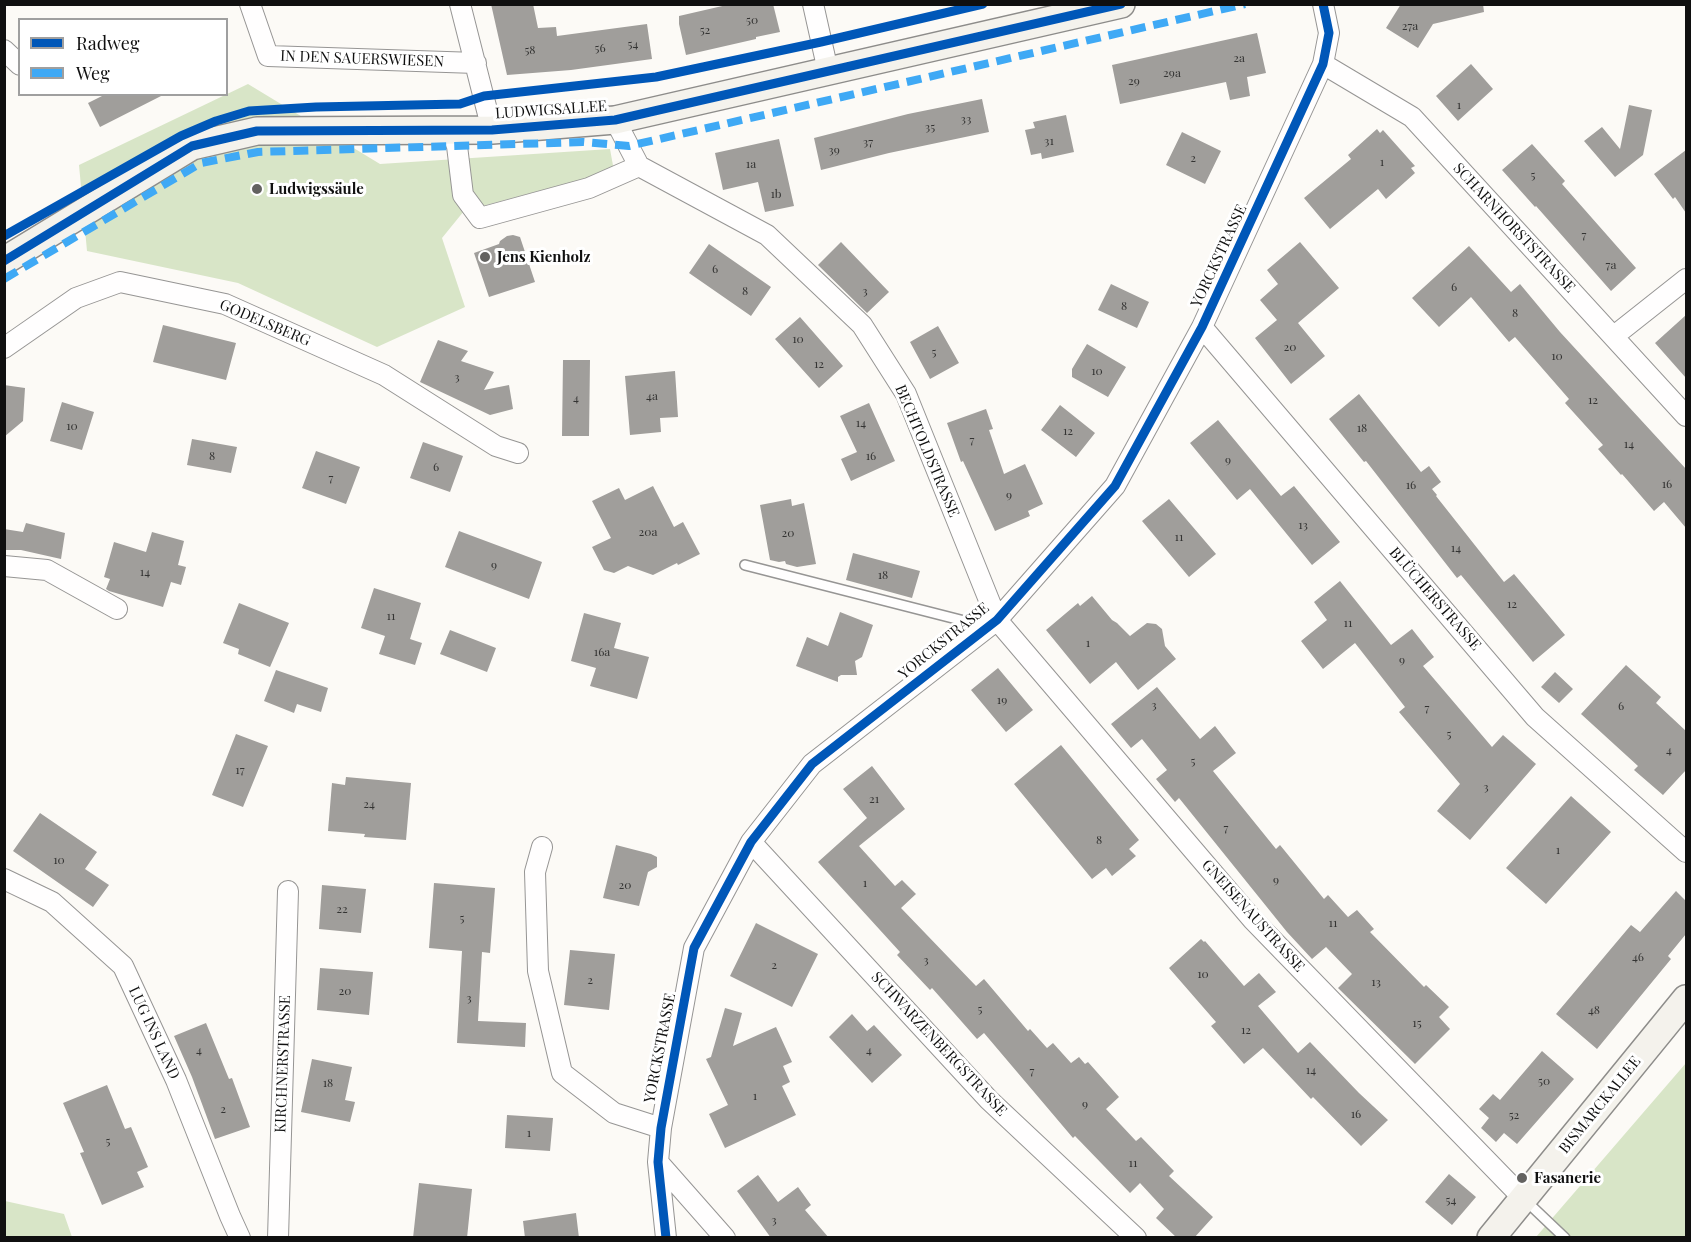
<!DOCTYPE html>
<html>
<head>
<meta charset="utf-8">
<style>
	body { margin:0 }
	#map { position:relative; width:1691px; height:1242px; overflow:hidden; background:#fcfaf6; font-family:"Playfair Display",serif }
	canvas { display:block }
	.frame { position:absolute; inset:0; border:6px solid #101010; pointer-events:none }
	.legend { position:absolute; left:18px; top:18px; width:210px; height:78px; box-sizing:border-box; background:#fff; border:2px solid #9f9f9f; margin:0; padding:8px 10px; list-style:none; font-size:18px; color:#101010 }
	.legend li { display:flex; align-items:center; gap:12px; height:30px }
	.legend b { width:30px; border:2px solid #9f9f9f }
</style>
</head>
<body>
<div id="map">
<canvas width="1691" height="1242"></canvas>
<div class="frame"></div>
<ul class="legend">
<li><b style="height:8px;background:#0057b8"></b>Radweg</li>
<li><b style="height:8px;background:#3fa9f5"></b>Weg</li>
</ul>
</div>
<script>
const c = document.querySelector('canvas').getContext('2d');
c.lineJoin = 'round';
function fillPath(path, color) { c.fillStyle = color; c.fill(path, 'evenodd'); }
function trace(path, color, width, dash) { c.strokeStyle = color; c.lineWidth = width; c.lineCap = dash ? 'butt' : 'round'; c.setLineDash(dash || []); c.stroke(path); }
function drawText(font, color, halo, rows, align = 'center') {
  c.font = font + ' "Playfair Display",serif'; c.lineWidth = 6; c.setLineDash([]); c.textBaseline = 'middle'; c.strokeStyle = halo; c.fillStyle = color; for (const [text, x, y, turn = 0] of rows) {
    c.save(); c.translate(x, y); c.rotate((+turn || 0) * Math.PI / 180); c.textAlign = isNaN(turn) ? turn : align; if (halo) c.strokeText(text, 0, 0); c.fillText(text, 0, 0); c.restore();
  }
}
fillPath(new Path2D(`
	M248,84L380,164L610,149L614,171L464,211L442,238L465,307L377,347L238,283L87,251L79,165Z
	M1686,1063V1237H1536Z
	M5,1201L64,1214L72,1237H5Z`), '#d8e5c7');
fillPath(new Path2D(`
	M491,4H533L538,28L556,27L557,36L647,24L652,59L571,70L507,75Z
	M731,4H773L780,32L756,37V39L686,55L679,24V16Z
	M1401,4H1483L1484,12L1433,24L1418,48L1386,28Z
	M1257,33L1266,73L1247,77L1250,96L1230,100L1226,82L1120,104L1112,65Z
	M1471,64L1493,89L1458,121L1436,96Z
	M106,94H165L100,127L88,103Z
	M982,99L989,132L889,153L821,170L814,138L908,114Z
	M1629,105L1652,110L1643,155L1615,177L1584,141L1602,127L1620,149Z
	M1066,115L1074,152L1042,159L1041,153L1031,155L1025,130L1035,128L1033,122Z
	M1377,129L1380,133L1383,130L1415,166L1411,168L1415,173L1386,199L1378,189L1330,229L1304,198L1351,159L1348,155Z
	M1182,132L1221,151L1205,184L1166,165Z
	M779,139L794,206L765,212L758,182L723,190L715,153Z
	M1532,144L1565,181L1562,184L1636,268L1611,291L1536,206L1535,207L1502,170Z
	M1686,150V213L1675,197L1673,199L1654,174Z
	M513,235L520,237L535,282L489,297L474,253L499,244L500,241L507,236Z
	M841,242L889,292L867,313L818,265Z
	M1300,242L1339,288L1298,323L1325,356L1291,384L1255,338L1277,320L1260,300L1278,284L1267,270Z
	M709,244L771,287L751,316L689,273Z
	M1469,246L1511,292L1520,284L1560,332L1686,469V528L1664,502L1654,511L1622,474L1621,475L1598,449L1603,445L1565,403L1569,399L1515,337L1509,342L1471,297L1439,327L1412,298Z
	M1111,284L1149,302L1137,328L1098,310Z
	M1686,315V378L1655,343Z
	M800,317L843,366L819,388L775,339Z
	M163,325L236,343L226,380L153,362Z
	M938,326L959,363L930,379L910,342Z
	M438,340L468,351L461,361L494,372L484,390L509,385L513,409L490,415L420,382Z
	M1087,344L1126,367L1108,397L1072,377V369Z
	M563,360H590L589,436H562Z
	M675,371L678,417L660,418L661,432L630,435L625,376Z
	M4,385L25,388L23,421L4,437Z
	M1359,394L1421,472L1429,466L1441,482L1432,489L1437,495L1436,496L1504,582L1514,574L1565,635L1533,662L1461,575L1457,578L1366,461L1364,462L1329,419Z
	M62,402L94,412L82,450L50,441Z
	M869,403L895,461L851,481L841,459L857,452L840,416Z
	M1060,405L1095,433L1076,457L1041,430Z
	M986,409L993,429L989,430L1004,474L1025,464L1043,504L1028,511L1030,516L995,531L963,461L961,462L947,423Z
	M1218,420L1281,496L1294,486L1340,542L1312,565L1250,489L1237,500L1190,443Z
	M192,439L237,447L231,473L187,465Z
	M423,442L463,456L450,492L410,478Z
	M316,451L360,467L346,504L302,488Z
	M653,486L674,527L683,522L700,554L678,565L677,563L653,575L628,566L614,573L604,570L592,547L611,538L592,501L619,488L625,500Z
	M791,499L792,506L804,503L816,564L797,567L786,564L785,561L779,562L770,560L760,505Z
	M1169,499L1216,554L1189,577L1142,521Z
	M26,523L65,533L61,559L21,550H4V529L23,532Z
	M459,531L542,562L529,599L445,567Z
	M152,532L184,541L178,565L186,567L181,585L171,582L163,607L109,591L106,589L110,579L104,577L114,542L146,552Z
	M853,553L920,571L912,598L846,580Z
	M1340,581L1391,645L1412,629L1434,657L1423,666L1492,747L1503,735L1536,764L1470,840L1437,811L1460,784L1399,712L1405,707L1355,643L1323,669L1301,641L1327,620L1314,602Z
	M374,588L421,603L410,639L422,643L415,665L379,654L385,636L361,628Z
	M1092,596L1112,620L1117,623L1130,636L1147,623L1156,624L1162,629L1165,646L1176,659L1138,690L1116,662L1090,684L1046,630L1078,603L1080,606Z
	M239,603L289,623L270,667L238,654L239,649L223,643Z
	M840,612L873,625L862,657L855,661L857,675H841L838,677V682L796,666L807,637L828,646Z
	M584,613L621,623L614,648L649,657L637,699L590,686L596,668L571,661Z
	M450,630L496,648L487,672L440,654Z
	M1626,665L1661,697L1656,703L1686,731V770L1663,795L1634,770L1638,766L1581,714Z
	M998,668L1033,710L1006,732L971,690Z
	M276,670L328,688L321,712L297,704L294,713L264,701Z
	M1555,672L1573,689L1559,703L1541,687Z
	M1157,687L1200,739L1215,726L1236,753L1213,771L1276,849L1280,845L1324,899L1328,895L1348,917L1357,910L1374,929L1370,932L1424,987L1426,985L1449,1007L1439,1017L1450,1029L1415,1064L1338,988L1352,974L1326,947L1312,959L1287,932L1179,798L1175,802L1156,779L1167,770L1142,739L1131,748L1111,724Z
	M236,734L268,746L243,807L212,795Z
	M1061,745L1139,840L1129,849L1136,856L1112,876L1106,868L1092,879L1014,784Z
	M872,766L905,809L859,846L895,886L902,880L916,894L901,908L976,986L984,979L1028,1031L1030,1029L1047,1048L1053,1043L1071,1063L1079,1057L1085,1064L1088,1062L1119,1097L1106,1109L1136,1141L1141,1137L1174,1171L1169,1176L1213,1217L1194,1238H1177L1156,1218L1164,1209L1140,1183L1130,1193L1075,1136L1073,1138L984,1033L977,1039L932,988L930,990L897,955L900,952L818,862L867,818L843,789Z
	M346,777L411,783L406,840L364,837L365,834L328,831L332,783L345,785Z
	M1571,796L1611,832L1546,904L1506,868Z
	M40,813L97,852L85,869L109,885L93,907L13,851Z
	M616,845L651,854L657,857V867L648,872L639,906L603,898Z
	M434,883L495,888L490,953L482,952L478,1021L526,1023L525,1047L457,1043L462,951L429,948Z
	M322,885L366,889L361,933L319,929Z
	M1676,891L1686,901V934L1668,956L1671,959L1597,1049L1556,1014L1631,925L1640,932Z
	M756,923L818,954L792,1007L730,976Z
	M1201,939L1204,942L1205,941L1244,986L1259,973L1276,992L1258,1006L1298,1053L1310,1042L1359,1093L1388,1120L1361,1146L1313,1097L1311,1099L1263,1048L1244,1064L1211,1026L1216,1022L1169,968Z
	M570,950L615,954L609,1010L564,1005Z
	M320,968L373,972L369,1015L317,1010Z
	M725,1008L742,1013L733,1046L776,1027L792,1062L783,1066L790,1082L782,1086L796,1115L725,1148L709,1114L728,1105L706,1059L711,1057Z
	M852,1014L867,1031L874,1025L902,1055L872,1083L829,1037Z
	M206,1023L229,1079L232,1078L250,1127L215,1139L192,1077L174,1036Z
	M1542,1051L1574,1079L1517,1144L1504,1133L1496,1142L1481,1128L1489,1118L1479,1109L1493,1094L1500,1100Z
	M312,1059L352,1067L345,1100L355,1102L350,1122L301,1112Z
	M107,1085L125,1129L131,1127L148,1167L137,1172L144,1187L102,1205L80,1153L84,1152L63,1103Z
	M507,1115L553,1118L550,1151L505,1148Z
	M1449,1174L1476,1197L1452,1225L1425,1202Z
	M758,1175L778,1202L798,1187L811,1205L805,1210L829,1238H771L737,1191Z
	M419,1183L472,1189L467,1238H413Z
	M576,1213L579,1238H525L523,1221Z`), '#a09e9b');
const lane = new Path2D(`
	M745,565L988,627
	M1525,1200L1565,1238`);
const street = new Path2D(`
	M250,4L268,56L476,63
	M460,4L492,130
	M813,4L828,71
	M4,50L20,65
	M1323,64L1412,117L1686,416
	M615,120L639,166L767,235L862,325L906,394L997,620L1253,920L1523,1198
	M450,130L457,146L463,195L480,218L589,188L639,166
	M1202,327L1535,717L1686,852
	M1614,336L1686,279
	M4,348L76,298L120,282L225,304L384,375L496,446L518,453
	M4,566L47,570L117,609
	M751,842L989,1100L1136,1238
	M542,847L535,872L538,971L562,1073L614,1113L661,1128
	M4,879L52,902L123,966L176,1080L230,1216L240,1238
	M658,1162L725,1238
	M278,1238L288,891
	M666,1238L658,1162L661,1128L694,948L751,842L812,764L997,620L1115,486L1202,327L1323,64L1329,33L1323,4`);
const secondary = new Path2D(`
	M4,261L192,146L257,131L492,130L615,120L1121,4
	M1491,1238L1686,999`);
trace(lane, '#969594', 12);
trace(street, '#969594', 22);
trace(secondary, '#8d8c8a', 30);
trace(lane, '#fffefe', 9);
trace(street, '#fffefe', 20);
trace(secondary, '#f4f2ec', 27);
trace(new Path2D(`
	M4,279L201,163L258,152L583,142L629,146L1245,4`), '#3fa9f5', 8, [15, 8]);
trace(new Path2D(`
	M4,236L181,136L216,121L249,111L316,107L460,104L484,96L656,77L821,42L983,4
	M4,261L192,146L257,131L492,130L615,120L1121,4
	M666,1238L658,1162L661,1128L694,948L751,842L812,764L997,620L1115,486L1202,327L1323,64L1329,33L1323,4`), '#0057b8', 9);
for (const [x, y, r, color] of [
	[257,189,6,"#636260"],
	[485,257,6,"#636260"],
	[1522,1178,6,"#636260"]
]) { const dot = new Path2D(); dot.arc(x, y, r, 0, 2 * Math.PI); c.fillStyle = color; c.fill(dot); trace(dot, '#fff', 2); }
drawText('12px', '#343433', null, [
	["50",752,20],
	["27a",1410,26],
	["52",705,30],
	["54",633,44],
	["56",600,48],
	["58",530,50],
	["2a",1239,58],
	["29a",1172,73],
	["29",1134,81],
	["1",1459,105],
	["33",966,119],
	["35",930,127],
	["31",1049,141],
	["37",868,142],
	["39",834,150],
	["2",1193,158],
	["1",1382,162],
	["1a",751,164],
	["5",1533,175],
	["1b",776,194],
	["7",1584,235],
	["7a",1611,265],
	["6",715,269],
	["6",1454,287],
	["8",745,291],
	["3",865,291],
	["8",1124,306],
	["8",1515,313],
	["10",798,339],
	["20",1290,347],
	["5",934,352],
	["10",1557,356],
	["12",819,364],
	["10",1097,371],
	["3",457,377],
	["4a",652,396],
	["4",576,398],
	["12",1593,400],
	["14",861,423],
	["10",72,426],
	["18",1362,428],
	["12",1068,431],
	["7",972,440],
	["14",1629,444],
	["8",212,456],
	["16",871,456],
	["9",1228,460],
	["6",436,467],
	["7",331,478],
	["16",1667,484],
	["16",1411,485],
	["9",1009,495],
	["13",1303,525],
	["20a",648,532],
	["20",788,533],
	["11",1179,537],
	["14",1456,548],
	["9",494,565],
	["14",145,572],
	["18",883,575],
	["12",1512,604],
	["11",391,616],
	["11",1348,623],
	["1",1088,643],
	["16a",602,652],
	["9",1402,660],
	["19",1002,700],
	["3",1154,705],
	["6",1621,706],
	["7",1427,708],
	["5",1449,734],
	["4",1669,750],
	["5",1193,761],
	["17",240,770],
	["3",1486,787],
	["21",874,799],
	["24",369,804],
	["7",1226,828],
	["8",1099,840],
	["1",1558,850],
	["10",59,860],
	["9",1276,880],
	["1",865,883],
	["20",625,885],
	["22",342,909],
	["5",462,918],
	["11",1333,923],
	["46",1638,957],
	["3",926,960],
	["2",774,965],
	["10",1203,974],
	["2",590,980],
	["13",1376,982],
	["20",345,991],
	["3",469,998],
	["5",980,1009],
	["48",1594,1010],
	["15",1417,1023],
	["12",1246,1030],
	["4",199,1050],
	["4",869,1050],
	["14",1311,1070],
	["7",1032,1071],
	["50",1544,1081],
	["18",328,1083],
	["1",755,1096],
	["9",1085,1104],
	["2",223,1109],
	["16",1356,1114],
	["52",1514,1115],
	["1",529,1133],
	["5",108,1141],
	["11",1133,1163],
	["54",1451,1200],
	["3",774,1220]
]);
drawText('15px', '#101010', '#fff', [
	["IN DEN SAUERSWIESEN",362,59,2],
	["LUDWIGSALLEE",551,110,-4],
	["SCHARNHORSTSTRASSE",1514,228,47],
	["YORCKSTRASSE",1219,256,-65],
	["GODELSBERG",265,323,23],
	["BECHTOLDSTRASSE",927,451,67],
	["BLÜCHERSTRASSE",1435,599,49],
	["YORCKSTRASSE",944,641,-39],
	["GNEISENAUSTRASSE",1253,916,48],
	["LUG INS LAND",154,1033,65],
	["SCHWARZENBERGSTRASSE",939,1044,47],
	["YORCKSTRASSE",660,1048,-79],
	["KIRCHNERSTRASSE",283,1064,-88],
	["BISMARCKALLEE",1600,1105,-51]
]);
drawText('bold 15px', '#101010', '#fff', [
	["Ludwigssäule",269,189],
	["Jens Kienholz",497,257],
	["Fasanerie",1534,1178]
], 'left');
</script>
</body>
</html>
